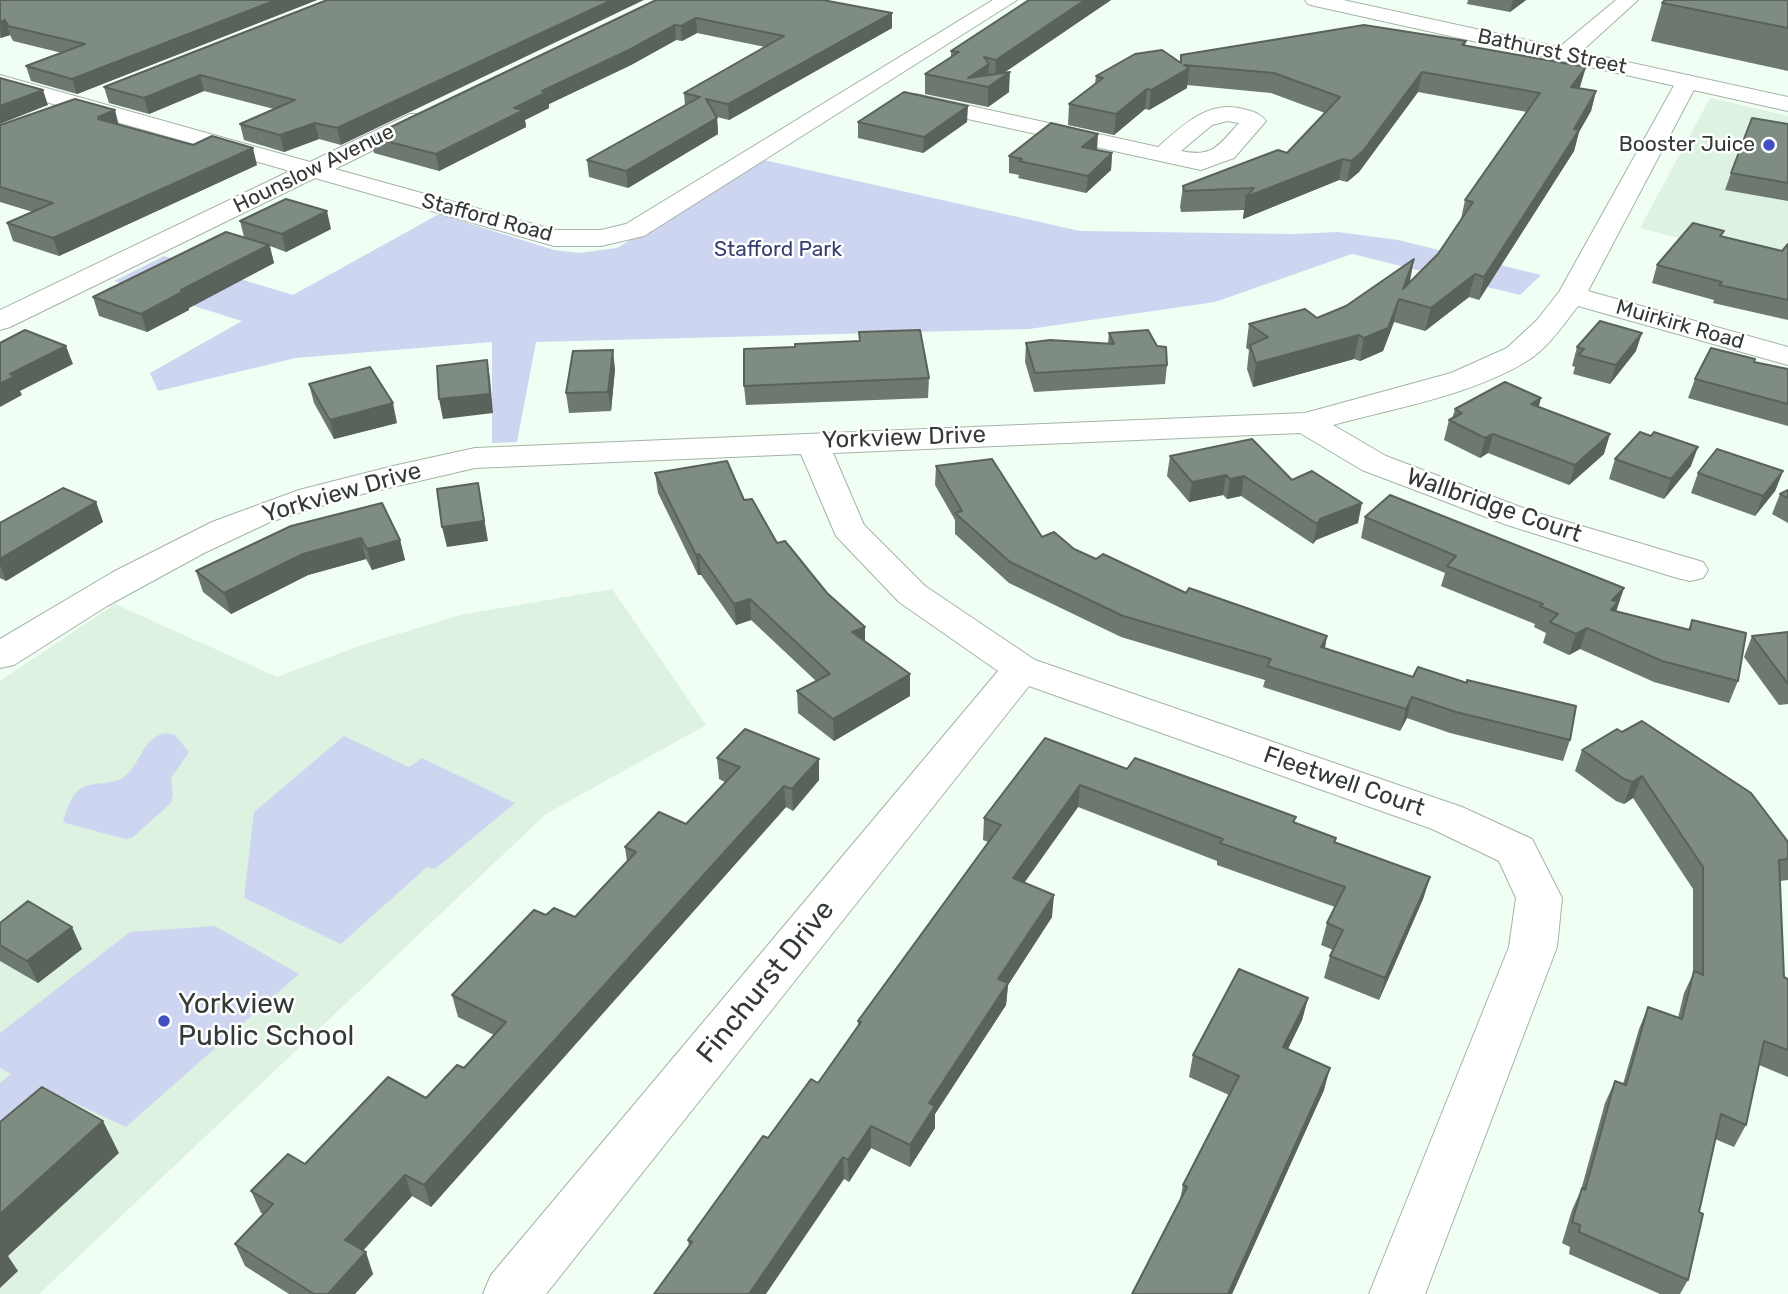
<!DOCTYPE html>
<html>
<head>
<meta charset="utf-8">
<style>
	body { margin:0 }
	canvas { display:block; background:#f0fef3 }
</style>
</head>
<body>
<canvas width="1788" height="1294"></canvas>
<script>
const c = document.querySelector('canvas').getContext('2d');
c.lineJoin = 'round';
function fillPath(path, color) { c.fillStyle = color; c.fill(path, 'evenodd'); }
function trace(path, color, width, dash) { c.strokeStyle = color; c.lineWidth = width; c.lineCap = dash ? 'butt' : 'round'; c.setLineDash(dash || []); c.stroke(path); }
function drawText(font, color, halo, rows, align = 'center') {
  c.font = font + ' Rubik,sans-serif'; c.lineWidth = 5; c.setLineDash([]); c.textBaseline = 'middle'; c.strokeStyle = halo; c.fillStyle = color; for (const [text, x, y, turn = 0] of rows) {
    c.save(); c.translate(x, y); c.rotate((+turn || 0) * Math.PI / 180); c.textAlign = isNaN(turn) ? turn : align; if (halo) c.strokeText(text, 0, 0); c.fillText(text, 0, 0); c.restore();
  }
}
fillPath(new Path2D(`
	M1710,98L1788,116V266L1640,228Z
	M612,589L706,725L546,814L39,1294H0V681L115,604L277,677L359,646L460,615Z`), '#def2e2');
fillPath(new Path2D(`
	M764,160L1080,231L1293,234L1338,232L1398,240L1541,275L1520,295L1352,254L1215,302L1029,329L536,342L517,442L492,443V342L296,358L158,391L150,373L242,321L114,281L164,256L293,295L439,214L554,250L579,253L617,248Z
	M165,733L175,735L189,752L171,778L173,795L171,803L133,837L126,839L65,823L63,819C67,811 69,801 75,794C86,778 111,788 125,776C142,762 141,739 165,733Z
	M344,736L409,767L422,758L515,803L435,869L427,867L341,944L244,898L254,812Z
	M215,926L299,974L126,1127L64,1098L0,1154V1083L11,1074L0,1068V1033L130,932Z`), '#ced5f1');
const minor = new Path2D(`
	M993,0H1017L644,236L601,246H554L315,178L10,327L0,330V310L290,171L0,89V75L310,162L410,114H426L430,119L426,124L335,169L555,230H601L626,224Z
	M1616,0H1638L1573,59H1557L1554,54L1557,49Z
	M1687,75L1695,77L1698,82L1588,291L1788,347V365L1578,306C1564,324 1548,348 1527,361C1472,395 1395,408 1333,425L1386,456L1531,511L1703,562L1708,570L1703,578L1690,581L1677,578L1507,525L1362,470L1300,433L833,453L864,525L925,586L1035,660L1462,807L1532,839L1562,898L1557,947L1425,1294H1369L1509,947L1516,898L1499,861L1432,829L1029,686L546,1294H483L491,1275L998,671L899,602L836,536L801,454L475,468L350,497L270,522L204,553L107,606L14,665L0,668V639L113,572L212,522L299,490L393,466L475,448L1305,413L1451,373L1507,348L1537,320L1559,292L1676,82L1679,77Z
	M916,94L1158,147C1184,124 1210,98 1247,110C1254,112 1261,114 1266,121L1234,158L1201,170L908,106L905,101L908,96ZM1227,121L1239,123C1219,145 1213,158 1181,151L1212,125Z`);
const secondary = new Path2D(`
	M1305,0H1343L1788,97V111L1315,6L1308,4Z`);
trace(minor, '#a5b3a8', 2);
trace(secondary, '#a5b3a8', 2);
fillPath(minor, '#fff');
fillPath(secondary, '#fff');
fillPath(new Path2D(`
	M0,0H317L77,94L31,81L26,66L62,53L13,41L10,35L0,38Z
	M327,0L341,145L319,139L284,152L244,140L240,124L274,109L204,91L149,114L109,103L104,87Z
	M656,0L892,13V28L729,120L717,117L718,134L628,188L589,177L587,160L685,106L684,93L765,47L697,33L682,41L676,40L631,65L549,104V108L525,120L526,127L439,171L374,153L370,137Z
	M1029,0H1111L1003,73L1009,92L988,107L925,94V74L951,57V51Z
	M1468,0H1526L1510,12L1467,4Z
	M1788,0V71L1651,41L1662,3Z
	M1466,41L1465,46L1580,87L1579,88L1596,91L1591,111L1579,132L1574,151L1479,300L1469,297L1425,331L1394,322L1383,351L1360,361L1354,359L1253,387L1247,369L1249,350L1246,348L1249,324L1317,318L1409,283L1438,254L1461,219L1465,200L1527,112L1418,92L1359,172L1347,182L1339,180L1243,219L1244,210L1181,212L1180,207L1183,186L1287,153L1325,113L1271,93L1187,85V88L1149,110L1145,109L1114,135L1068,125L1069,104L1095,84L1096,76L1180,62L1181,55Z
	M858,122H967L923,153L858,138Z
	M1788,124V201L1725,190L1731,173Z
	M0,125H119L257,165L59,256L13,241L7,223L33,212L0,202Z
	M1097,150L1112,153L1111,170L1086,193L1018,178L1019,175L1009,173V156Z
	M240,221L331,229L286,252L270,246L274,263L189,308V310L147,332L99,316L93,297L244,237Z
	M1724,231L1722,236L1782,251L1788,244V320L1713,303L1714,300L1652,283L1657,265Z
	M859,332L929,378L928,398L746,405L744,386L795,347L859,341Z
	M1109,333L1167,365L1165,384L1034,392L1025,362L1026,343H1108Z
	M1577,347L1636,351L1610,384L1573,374L1575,367L1572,366Z
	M1754,362L1788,369V426L1688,398L1695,379Z
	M615,369L611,411L569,413L566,393Z
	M309,384L397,423L334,439L314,403Z
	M1539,407L1604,454L1569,485L1488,453L1480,458L1444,440L1449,420L1452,419L1455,409Z
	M1170,456L1292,480L1358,523L1316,540L1313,544L1241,496L1227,499L1223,495L1189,502L1167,476Z
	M1615,459L1691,466L1664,499L1609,479Z
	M936,466L1042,537L1074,549L1096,559L1186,593L1327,636L1325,648L1570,740L1563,761L1450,733L1407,718L1400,731L1263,687L1265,680L1121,637L1009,583L955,534V520L935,485Z
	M1783,471L1775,491L1755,516L1691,493L1698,473Z
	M655,473L744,500L777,543L865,642L910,696L834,741L798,713L797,691L816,681L751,620L736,625L701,575H698L658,493Z
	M1788,490V523L1772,514L1780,494Z
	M96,502L103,522L6,581L0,578V523Z
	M1365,517L1624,588L1615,611L1688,630L1692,620L1738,681L1729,703L1654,682L1580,649L1569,655L1543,643L1546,633L1534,627L1535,624L1441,586L1445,573L1361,538Z
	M291,526L400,540L405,560L372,570L366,559L308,575L231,614L203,592L196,571Z
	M1788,632V704L1779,705L1744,657L1752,636Z
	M1582,750L1788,842V880L1780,881L1784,977L1788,979V1077L1759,1065L1746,1125L1734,1147L1715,1139L1699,1212L1688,1280L1680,1294H1660L1569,1254L1570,1247L1562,1243L1572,1210L1581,1190L1605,1103L1615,1081L1623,1084L1639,1029L1648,1007L1678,1018L1684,993L1693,974V889L1633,798L1624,804L1616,801L1575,771Z
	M717,758L819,759V780L793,811L786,807L431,1207L412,1196L363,1251L373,1274L355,1294H289L245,1266L235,1244L264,1214L261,1213L251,1191L305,1164L426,1098L464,1068L494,1035L458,1017L452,995L546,915L575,917L627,862L625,847L686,824L725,782L719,779Z
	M1127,769L1295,823L1336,838L1335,842L1430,877L1423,899L1379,1000L1324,978L1330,956L1333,950L1321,945L1327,923L1335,907L1217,865V861L1078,807L1024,883L1052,917L1008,985L1006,1005L935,1114V1128L910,1167L871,1148L849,1182L844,1179L689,1246L688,1240L768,1138L818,1083L858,1026V1021L988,842L983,840L984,818Z
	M0,923L82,949L38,983L0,961Z
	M1308,998L1302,1020L1288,1049L1324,1090L1232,1294H1132L1180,1200L1183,1185L1229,1095L1189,1077L1193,1055Z`), '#6d7870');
fillPath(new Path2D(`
	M276,0H317L77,94L72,79Z
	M612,0H644L341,145L337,128Z
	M1085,0H1111L995,79L996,60Z
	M1513,0H1526L1510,12Z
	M892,13V28L729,120L728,104Z
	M696,18L697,33L682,41L681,26Z
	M5,20L10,35L1,38L0,22Z
	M675,25L676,40L631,65L549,104V108L525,120L526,127L439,171L436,154L542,91Z
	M989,64L988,84L968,78Z
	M1586,67L1580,87L1566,107L1571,87Z
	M1189,68L1187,88L1149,110L1151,90Z
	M1010,72L1009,92L988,107V87Z
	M1422,72L1418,92L1359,172L1347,182L1351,161Z
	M200,75L204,91L149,114L144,98Z
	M1147,89L1145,109L1114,135L1116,114Z
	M43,90L48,105L0,124V106Z
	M1596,91L1591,111L1579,132L1574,151L1479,300L1484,277Z
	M968,106L967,122L923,153L924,137Z
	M115,110L119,126L106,134L98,117Z
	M717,118L718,134L628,188L626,171Z
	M315,123L319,139L284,152L280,135Z
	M1098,134L1097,150L1082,147Z
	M253,148L257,165L59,256L53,238Z
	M1112,153L1111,170L1086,193L1088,176Z
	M1343,159L1339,180L1243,219L1246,197Z
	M327,211L331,229L286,252L282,234Z
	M269,245L274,263L189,308V310L147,332L141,314L181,290Z
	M1414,259L1410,281L1403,300V289Z
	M1475,274L1469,297L1425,331L1431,308Z
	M1399,299L1394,322L1383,351L1360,361L1364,338Z
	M1642,333L1636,351L1610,384L1616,365Z
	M1359,335L1354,359L1253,387L1256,363Z
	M66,346L73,364L20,391L22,395L0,407V384L10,374Z
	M613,350L615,369L611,411L608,392Z
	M487,360L490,379L493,413L443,419L439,399Z
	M1541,398L1536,418L1531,404Z
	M393,403L397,423L334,439L330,420Z
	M1493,434L1488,453L1480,458L1485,438Z
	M1610,434L1604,454L1569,485L1575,465Z
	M1698,447L1691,466L1664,499L1671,479Z
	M1783,471L1775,491L1755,516L1763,496Z
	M1226,475L1223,495L1189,502L1192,482Z
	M1244,476L1241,496L1227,499L1230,479Z
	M478,483L488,541L447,547L442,527Z
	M96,502L103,522L6,581L0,565V559Z
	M1362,503L1358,523L1316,540L1313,544L1317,524L1320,519Z
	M361,538L366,559L308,575L231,614L224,593L303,554Z
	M400,540L405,560L372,570L367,549Z
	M699,554L701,575H698L696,555Z
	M1624,588L1617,609L1611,623L1612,600Z
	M750,599L751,620L736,625L734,604Z
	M865,627V648L852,632Z
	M1587,628L1580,649L1569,655L1576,634Z
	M1327,636L1323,657L1321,647Z
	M910,674V696L834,741L833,719Z
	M1412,697L1407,718L1400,731L1406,709Z
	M819,759V780L793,811L792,789Z
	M1642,776L1633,798L1624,804L1632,782Z
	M1080,785L1078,807L1012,900L1013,878Z
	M784,786L786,807L431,1207L424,1185Z
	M1430,877L1423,899L1379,1000L1385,978Z
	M1054,895L1052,917L1008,985L1006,1005L935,1114V1128L910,1167V1145L929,1103L998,979Z
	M72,927L82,949L38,983L27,961Z
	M1308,998L1302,1020L1278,1069L1283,1047Z
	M1330,1068L1324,1090L1232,1294H1228Z
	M103,1121L119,1153L8,1256L18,1271L0,1288V1214Z
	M871,1126V1148L849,1182L848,1160Z
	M843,1157L844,1179L766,1294H749Z
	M405,1175L412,1196L353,1261L345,1240Z
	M366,1252L373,1274L355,1294H328Z`), '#59625b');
const building = new Path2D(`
	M0,0H276L72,79L26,66L85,44L8,26L5,20L0,22Z
	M327,0H612L337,128L315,123L280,135L240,124L295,100L200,75L144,98L104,87Z
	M656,0H823L892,13L728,104L706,99L717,118L626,171L587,160L700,97L684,93L784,36L696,18L681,26L675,25L629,50L542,91L547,92L514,108L524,110L436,154L370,137Z
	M1029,0H1085L996,60L984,57L989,64L968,78L1010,72L988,87L925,74L959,52L951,51Z
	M1665,0H1788V28L1662,3Z
	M1364,25L1466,41L1462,45L1586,67L1571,87L1596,91L1574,129L1579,130L1484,277L1475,274L1431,308L1399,299L1388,328L1364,338L1359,335L1256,363L1250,345L1268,337L1249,324L1305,309L1317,318L1346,306L1414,259L1403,289L1438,254L1473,202L1465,200L1540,93L1422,72L1363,151L1351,161L1343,159L1246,197L1254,188L1184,191L1183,186L1278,150L1287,153L1340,97L1274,73L1184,65L1189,68L1151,90L1147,89L1116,114L1069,104L1103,78L1096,76L1135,54L1162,50L1181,63V55Z
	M0,78L43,90L0,106Z
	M904,92L968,106L924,137L858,122Z
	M75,99L115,110L98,117L101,118L98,119L193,145L212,136L253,148L53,238L7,223L53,203L0,187V125Z
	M1752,118L1788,124V183L1731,173Z
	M1051,123L1098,134L1082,147L1112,153L1088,176L1019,161L1022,159L1009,156Z
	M286,199L327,211L282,234L240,221Z
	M1693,223L1724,231L1720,236L1782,251L1788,244V300L1719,285L1722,282L1657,265Z
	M226,232L269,245L181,290L184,291L141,314L93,297Z
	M1600,321L1642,333L1616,365L1578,355L1584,349L1577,347Z
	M25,330L66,346L10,374L15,376L0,384V343Z
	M920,330L929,378L744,386V349L795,347V344L860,341L859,332Z
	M1148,330L1157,346L1166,347L1167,365L1035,373L1026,343L1050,340L1114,344L1109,333Z
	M1711,348L1755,359L1754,362L1788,369V404L1695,379Z
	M613,350L608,392L566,393L573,351Z
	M487,360L490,394L439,399L437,366Z
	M370,367L393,403L330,420L309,384Z
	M1505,382L1541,398L1531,404L1610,434L1575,465L1493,434L1485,438L1449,420L1462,413L1455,409Z
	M1640,432L1651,436L1654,432L1698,447L1671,479L1615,459Z
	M1252,439L1292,480L1312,471L1362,503L1320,519L1317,524L1244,476L1230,479L1226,475L1192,482L1170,456Z
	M1717,449L1783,471L1763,496L1698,473Z
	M992,459L1042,537L1054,532L1074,549L1096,559L1103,554L1186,593L1189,588L1327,636L1321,647L1413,677L1418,667L1467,683V680L1576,706L1570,740L1456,712L1412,697L1406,709L1267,666L1271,659L1123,616L1010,562L955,513L962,511L936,466Z
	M727,461L744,500L752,499L777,543L785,541L827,593L865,627L852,632L910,674L833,719L797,691L830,674L750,599L734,604L699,554L696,555L655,473Z
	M478,483L484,521L442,527L437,489Z
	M63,488L96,502L0,559V523Z
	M1788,490V498L1780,494Z
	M1390,495L1624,588L1612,600L1618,602L1611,610L1690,630L1692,620L1746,633L1738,681L1662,661L1587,628L1576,634L1550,622L1558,614L1540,606L1543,604L1447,566L1456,556L1365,517Z
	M382,503L400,540L367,549L361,538L303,554L224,593L196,571L291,526Z
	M1788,632V684L1752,636Z
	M1642,721L1751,793L1788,842V859L1779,860L1784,977L1788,979V1050L1764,1041L1746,1125L1721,1114L1699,1212L1703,1214L1688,1280L1579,1232L1580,1225L1572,1222L1582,1188L1585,1190L1615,1081L1626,1085L1648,1007L1682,1019L1694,971L1703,975V867L1642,776L1632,782L1624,779L1582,750L1617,729L1622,732Z
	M745,729L819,759L792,789L784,786L424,1185L405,1175L345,1240L366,1252L328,1294H314L235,1244L273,1204L251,1191L288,1154L305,1164L388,1077L426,1098L457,1065L464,1068L506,1022L452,995L534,910L546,915L554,908L575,917L636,852L625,847L659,812L686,824L740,767L717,758Z
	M1045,738L1127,769L1135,758L1296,817L1293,822L1336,838L1334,842L1430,877L1385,978L1330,956L1343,930L1327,923L1345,887L1220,843L1223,839L1080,785L1013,878L1054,895L998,979L1008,983L929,1103L935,1106L910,1145L871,1126L848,1160L843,1157L749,1294H654L692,1242L688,1240L763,1136L768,1138L811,1079L818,1083L861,1022L858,1021L1001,825L984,818Z
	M28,901L72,927L27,961L0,945V923Z
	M1239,969L1308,998L1283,1047L1330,1068L1228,1294H1132L1187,1187L1183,1185L1239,1076L1193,1055Z
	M42,1087L103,1121L0,1214V1122Z`);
fillPath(building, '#7f8c82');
trace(building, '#59625b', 2);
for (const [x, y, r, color] of [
	[1769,145,7,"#434ec3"],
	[164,1021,7,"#434ec3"]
]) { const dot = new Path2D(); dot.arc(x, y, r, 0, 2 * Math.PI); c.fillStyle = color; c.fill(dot); trace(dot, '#fff', 2.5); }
drawText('21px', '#343a35', '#fff', [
	["Bathurst Street",1552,52,12],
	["Hounslow Avenue",314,169,-26],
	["Stafford Road",487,218,15],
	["Muirkirk Road",1680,325,16]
]);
drawText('21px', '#343a35', '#fff', [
	["Booster Juice",1755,145]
], 'right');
drawText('21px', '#374071', '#fff', [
	["Stafford Park",778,250]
]);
drawText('24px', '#343a35', '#fff', [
	["Yorkview Drive",904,438,-2],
	["Yorkview Drive",342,493,-16],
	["Wallbridge Court",1494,506,19],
	["Fleetwell Court",1344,782,19]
]);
drawText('28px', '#343a35', '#fff', [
	["Finchurst Drive",766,982,-51]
]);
drawText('28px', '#343a35', '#fff', [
	["Yorkview",178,1005],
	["Public School",178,1037]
], 'left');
</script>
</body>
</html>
